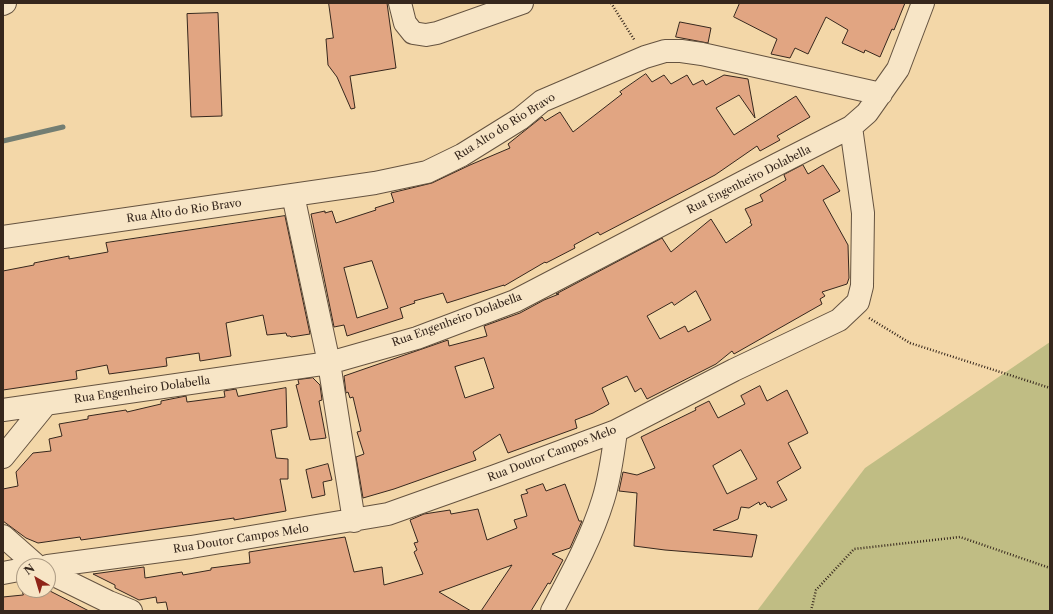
<!DOCTYPE html>
<html>
<head>
<meta charset="utf-8">
<style>
	body { margin:0 }
	#map { position:relative; width:1053px; height:614px; overflow:hidden; background:#f3d7a8; font-family:"Libre Caslon Text",serif }
	canvas { display:block }
	.frame { position:absolute; inset:0; border:4px solid #36271d; pointer-events:none }
	.north { position:absolute; left:16px; top:558px; width:40px; height:40px; box-sizing:border-box; background:#f7e5c6; border:1px solid #aa9982; border-radius:50%; rotate:322deg; font-size:11px; font-weight:700; line-height:16px; text-align:center; color:#36271d }
	.north::after { content:''; display:block; margin:auto; width:14px; height:18px; background:#8f2418; clip-path:polygon(50% 0,100% 100%,50% 72%,0 100%) }
</style>
</head>
<body>
<div id="map">
<canvas width="1053" height="614"></canvas>
<div class="frame"></div>
<div class="north">N</div>
</div>
<script>
const c = document.querySelector('canvas').getContext('2d');
c.lineJoin = 'round';
function fillPath(path, color) { c.fillStyle = color; c.fill(path, 'evenodd'); }
function trace(path, color, width, dash) { c.strokeStyle = color; c.lineWidth = width; c.lineCap = dash ? 'butt' : 'round'; c.setLineDash(dash || []); c.stroke(path); }
function drawText(font, color, halo, rows, align = 'center') {
  c.font = font + ' "Libre Caslon Text",serif'; c.lineWidth = 4; c.setLineDash([]); c.textBaseline = 'middle'; c.strokeStyle = halo; c.fillStyle = color; for (const [text, x, y, turn = 0] of rows) {
    c.save(); c.translate(x, y); c.rotate((+turn || 0) * Math.PI / 180); c.textAlign = isNaN(turn) ? turn : align; if (halo) c.strokeText(text, 0, 0); c.fillText(text, 0, 0); c.restore();
  }
}
fillPath(new Path2D(`
	M1050,342V611H757L865,468Z`), '#c0bd84');
trace(new Path2D(`
	M3,141L63,127`), '#737e73', 5);
const building = new Path2D(`
	M329,3H387L396,68L350,76L355,108L351,109L337,77L328,65L326,39L333,38Z
	M740,3H905L894,30L892,29L880,57L865,50L864,53L842,43L848,30L826,17L808,54L795,48L790,58L771,54L777,39L734,17Z
	M218,13L222,116L191,117L187,14Z
	M680,22L711,28L708,43L676,37Z
	M646,74L652,82L664,75L671,84L687,75L693,85L703,80L706,85L724,75L748,79L755,118L739,95L716,108L734,135L796,96L810,117L777,136L780,140L760,151L757,146L715,175L600,235L598,232L574,245L575,248L546,263L545,262L504,286V285L447,303L443,293L414,301L415,303L400,308L403,318L347,336L344,325L334,327L311,214L325,211V213L332,211L336,223L376,210L375,208L394,202L391,193L432,183L470,165L510,148L508,144L542,117L545,121L560,112L573,132L622,94L620,92ZM372,261L388,308L357,318L344,268Z
	M803,165L808,174L823,165L840,191L823,200L848,245L849,278L847,284L822,292L825,296L820,299L822,304L734,354L732,351L716,364L647,399L641,388L635,392L627,376L602,388L609,404L593,413L575,420L577,428L508,453L500,434L473,452L476,460L394,489L363,498L356,457L364,454L357,432L361,431L353,397L350,398L348,392L346,393L344,376L448,340L449,346L487,336L484,326L520,313L544,300L559,294H556L662,238L671,252L711,219L726,243L752,225L750,222L751,221L745,209L763,201L760,195L786,180L784,175ZM696,291L711,320L688,332L685,326L660,339L647,316L672,302L674,305ZM484,358L494,388L465,398L455,367Z
	M285,216L310,334L291,337L290,336H287L286,333L267,335L263,315L226,323L231,356L200,361L199,353L166,358L167,366L109,374L107,365L76,371L77,379L3,390V271L34,265V263L69,256V259L108,252L106,243Z
	M313,378L320,385L322,400L319,401L326,438L310,440L296,385L299,384L298,380Z
	M760,386L767,401L787,390L808,433L788,443L801,468L777,482L787,500L771,508L770,506L768,507L765,502L760,505L759,502L749,508L741,507L738,519L713,530L757,535L752,557L665,550L634,546L637,493L619,491L623,472L637,475L655,468L641,437L696,410L695,408L709,401L718,418L745,404L741,396ZM741,450L757,479L727,494L713,466Z
	M286,388L287,427L271,430L276,458L288,459V479H280L286,511L234,520V518L81,540L80,537L38,543L26,538L3,521V489L18,486L16,472L33,453L51,451L49,439L62,436L59,424L88,419V416L126,410L127,412L161,404V401L186,396L187,402L225,397L224,391L236,389L238,396Z
	M328,464L332,480L323,482L325,495L312,498L306,470Z
	M543,484L546,491L565,484L579,521H582L570,548L552,554L563,560L550,584L548,583L531,611H481L512,565L439,592L471,611H168L166,602L157,603L156,597L139,600L115,588V585L93,574L144,567L145,578L182,572L183,575L211,570V568L250,563L249,552L345,537L354,572L382,567L384,585L423,574L414,552L417,550L414,543L418,542L410,520L424,514L450,510L451,514L478,509L487,540L517,528L514,520L527,516L521,495L528,493L526,490Z
	M22,590H48L89,611H3V597L23,595Z`);
fillPath(building, '#e1a582');
trace(building, '#36271d', 1);
const minor = new Path2D(`
	M400,3L405,23L413,33L426,35L437,33L522,3
	M3,4L5,3
	M293,195L329,363L354,521
	M3,237L375,183L427,172L462,155L520,119L542,101L645,57L665,51H681L702,54L881,94
	M3,410L329,363L417,338L515,301L776,165L851,127L867,113L898,69L923,3
	M3,457L46,404
	M3,536L37,566
	M48,566L191,547L388,514L495,476L616,431L734,370L839,320L858,302L862,286L863,213L851,127
	M48,572L109,602L131,611
	M3,573L24,569
	M552,611C571,575 591,539 603,500C610,478 613,454 616,431`);
trace(minor, '#655340', 24);
trace(new Path2D(`
	M611,3L635,41
	M869,318L910,343L1050,388
	M811,611L816,590L854,549L960,537L1050,568`), '#36271d', 2.5, [1, 2]);
trace(minor, '#f7e5c6', 22);
drawText('11px', '#36271d', '#f7e5c6', [
	["Rua Alto do Rio Bravo",505,127,-32],
	["Rua Engenheiro Dolabella",749,180,-27],
	["Rua Alto do Rio Bravo",184,211,-8],
	["Rua Engenheiro Dolabella",457,320,-20],
	["Rua Engenheiro Dolabella",142,390,-8],
	["Rua Doutor Campos Melo",552,454,-21],
	["Rua Doutor Campos Melo",241,539,-9]
]);
</script>
</body>
</html>
